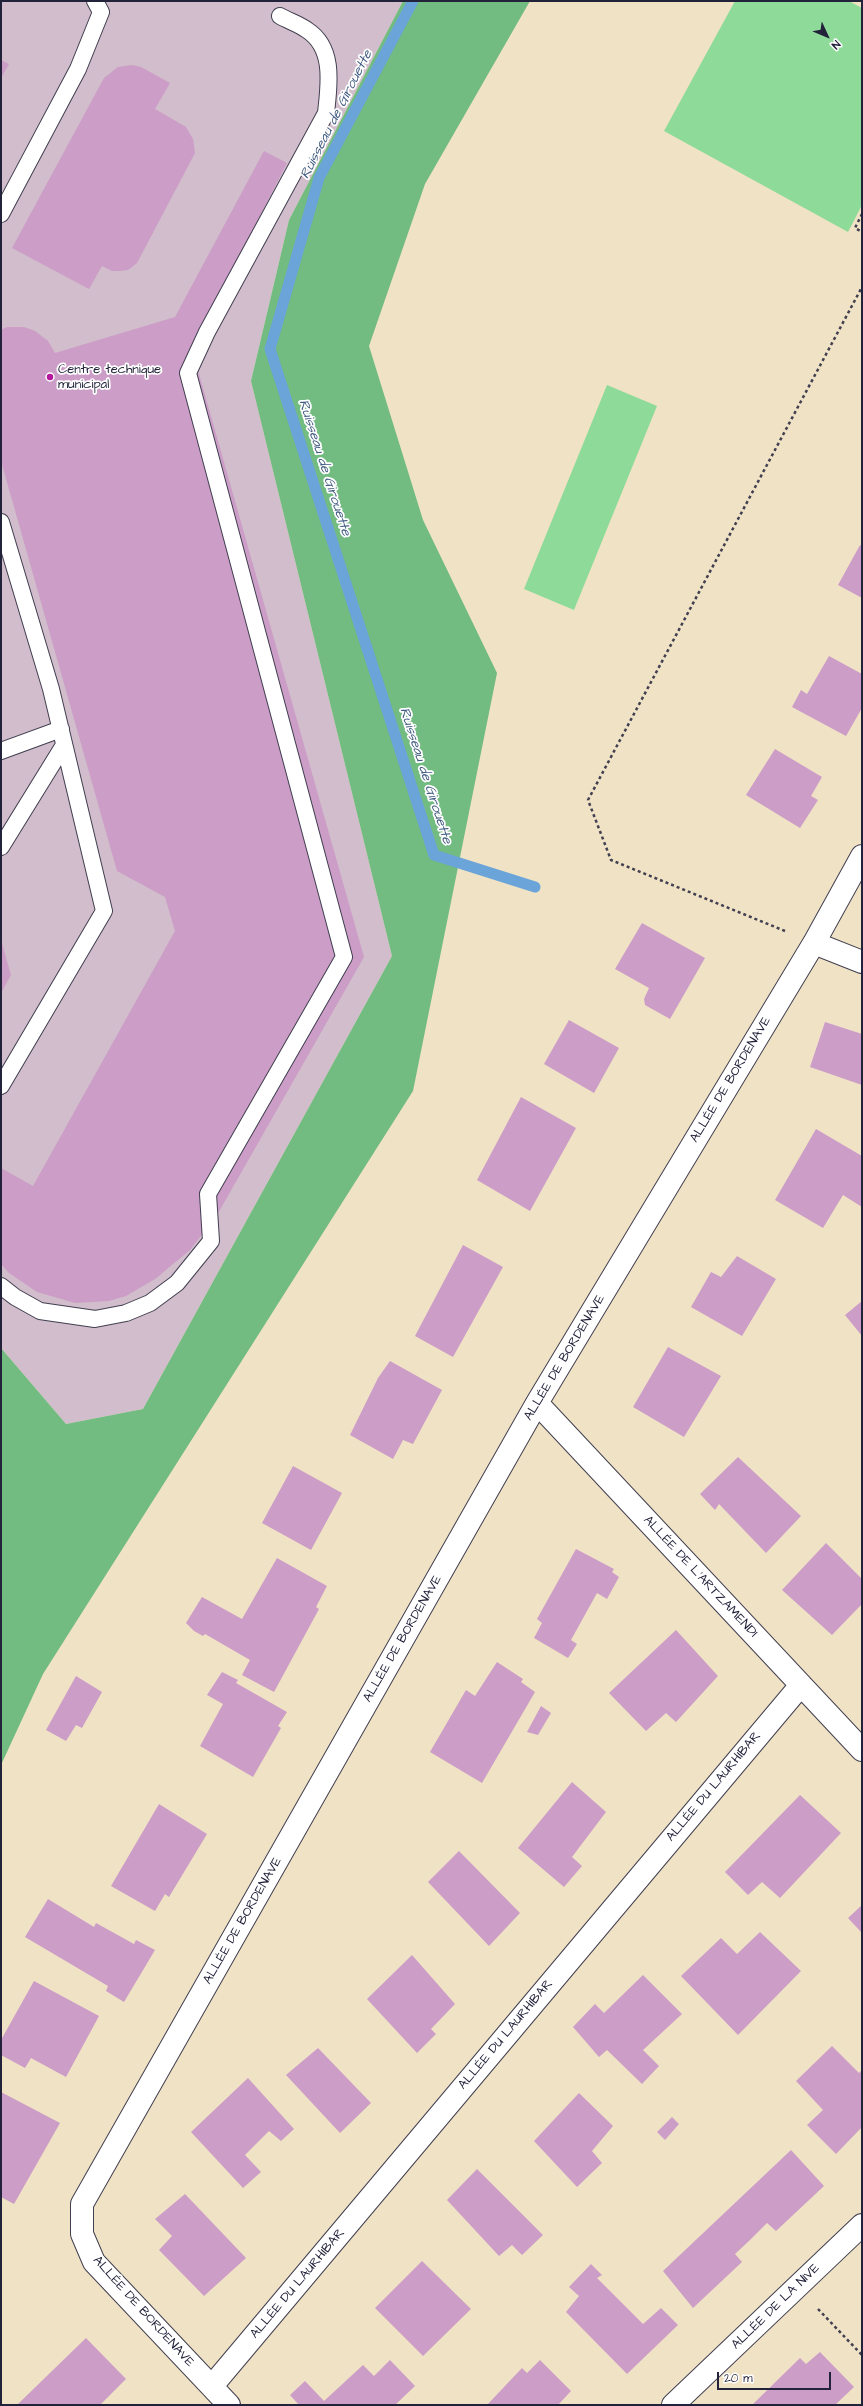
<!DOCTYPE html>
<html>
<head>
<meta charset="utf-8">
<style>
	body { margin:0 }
	#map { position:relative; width:863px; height:2406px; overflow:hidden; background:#f0e2c5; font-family:"Architects Daughter",sans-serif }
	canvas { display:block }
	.frame { position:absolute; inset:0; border:2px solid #22223b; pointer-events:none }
	.north { position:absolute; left:807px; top:16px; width:40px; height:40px; -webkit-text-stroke:3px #fff; paint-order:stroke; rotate:134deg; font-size:11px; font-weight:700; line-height:16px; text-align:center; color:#22223b }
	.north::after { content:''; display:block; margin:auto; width:14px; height:18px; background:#22223b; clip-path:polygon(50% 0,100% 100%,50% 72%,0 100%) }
	.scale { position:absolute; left:717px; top:2372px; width:114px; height:18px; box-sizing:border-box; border:2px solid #22223b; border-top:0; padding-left:5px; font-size:12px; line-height:14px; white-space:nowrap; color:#22223b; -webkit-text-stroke:3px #fff; paint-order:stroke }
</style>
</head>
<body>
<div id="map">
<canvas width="863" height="2406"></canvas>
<div class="frame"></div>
<div class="north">N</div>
<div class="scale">20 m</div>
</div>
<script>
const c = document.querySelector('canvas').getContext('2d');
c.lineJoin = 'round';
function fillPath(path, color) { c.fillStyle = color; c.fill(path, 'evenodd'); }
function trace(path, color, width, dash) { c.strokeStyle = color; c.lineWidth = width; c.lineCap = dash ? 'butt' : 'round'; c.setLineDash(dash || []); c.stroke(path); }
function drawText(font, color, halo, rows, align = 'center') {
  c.font = font + ' "Architects Daughter",sans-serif'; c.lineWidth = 3.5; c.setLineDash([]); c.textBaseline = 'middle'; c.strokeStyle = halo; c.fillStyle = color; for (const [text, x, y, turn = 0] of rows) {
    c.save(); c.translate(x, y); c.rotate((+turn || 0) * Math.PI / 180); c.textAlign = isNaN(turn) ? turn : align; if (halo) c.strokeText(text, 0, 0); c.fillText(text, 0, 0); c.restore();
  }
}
fillPath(new Path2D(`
	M1,1H403L289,220L251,381L392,956L143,1409L66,1424L1,1348Z`), '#d1bdcb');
fillPath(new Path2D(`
	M735,1H849L862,8V205L848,232L664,131Z
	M607,385L657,406L574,610L524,589Z`), '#8edb99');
fillPath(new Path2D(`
	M403,1H530L425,184L369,346L423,520L497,673L413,1091L43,1674L1,1765V1348L66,1424L143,1409L392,956L251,381L289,220Z`), '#72bb81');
trace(new Path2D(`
	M413,1L319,178L270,349L434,855L535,887`), '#6aa4d9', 11);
fillPath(new Path2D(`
	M1,60L9,64L1,78Z
	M132,65L141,67L170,83L155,109L186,127L193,139L195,153L137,263L128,270L120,271H112L102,266L89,289L12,248L104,78L118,67Z
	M264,151L287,163L192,349L364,957L217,1215L190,1250L155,1279L126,1296L109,1301L75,1303L37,1292L9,1273L1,1264V1168L33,1186L175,931L165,897L117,871L1,461V330L7,327H24L35,331L48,341L55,353L175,317Z
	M860,545L862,546V598L838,585Z
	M829,656L862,674V708L846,736L792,707L801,690L807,694Z
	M775,749L822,777L811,796L818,800L800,828L746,795Z
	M642,923L705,958L670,1019L645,1005L644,999L649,988L615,969Z
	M1,940L11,975L1,993Z
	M569,1020L619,1048L594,1093L544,1064Z
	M825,1022L862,1034V1085L810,1067Z
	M521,1097L576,1128L530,1211L477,1180Z
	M816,1129L862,1156V1207L843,1195L823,1228L775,1200Z
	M463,1245L503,1267L453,1357L415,1336Z
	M737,1256L776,1279L742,1336L691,1307L711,1272L721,1277Z
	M862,1301V1336L845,1315Z
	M668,1347L721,1376L684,1437L633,1407Z
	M390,1361L442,1390L413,1444L403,1440L393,1459L350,1435L378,1378Z
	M738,1457L801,1516L766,1553L719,1504L715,1510L700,1494Z
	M293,1466L342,1493L311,1550L262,1523Z
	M826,1543L862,1579V1604L832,1635L782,1590Z
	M576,1549L614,1569L612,1572L619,1577L607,1599L597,1593L571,1640L577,1644L568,1658L534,1638L542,1623L537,1619Z
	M277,1558L327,1586L316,1607L319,1609L274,1692L242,1675L250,1660L205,1634L203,1636L194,1631L186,1623L202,1597L242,1619Z
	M676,1630L718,1676L676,1722L666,1713L646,1731L609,1693Z
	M497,1662L523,1679L521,1682L535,1692L482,1783L430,1752L466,1690L475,1696Z
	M222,1672L238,1680L236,1683L287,1712L278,1726L281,1728L253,1777L200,1746L223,1704L207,1695Z
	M76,1676L102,1692L82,1728L76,1725L66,1741L46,1730Z
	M541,1706L551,1713L538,1735L527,1732Z
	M572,1782L606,1812L572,1857L582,1866L564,1887L518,1848Z
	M800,1795L841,1833L780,1898L762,1882L748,1895L725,1872Z
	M159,1804L207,1834L169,1897L165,1894L155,1911L111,1886Z
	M459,1851L520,1913L489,1946L428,1882Z
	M48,1899L94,1927L96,1923L134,1944L136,1940L155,1950L124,2002L106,1991L108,1986L25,1937Z
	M862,1905V1933L848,1918Z
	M760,1932L801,1971L738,2035L681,1976L721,1938L737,1954Z
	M412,1955L455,2004L431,2029L436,2034L417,2053L367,1999Z
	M643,1975L682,2014L643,2050L659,2066L642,2084L607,2050L599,2057L573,2027L595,2004L604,2013Z
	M34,1981L99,2016L66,2077L31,2058L25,2068L1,2055V2040Z
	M832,2046L859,2073L862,2070V2127L836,2154L807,2125L823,2110L796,2081Z
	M318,2048L371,2103L340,2133L286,2075Z
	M248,2078L294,2129L281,2141L269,2131L245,2155L261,2172L243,2188L191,2132Z
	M1,2092L60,2123L14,2204L1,2197Z
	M579,2093L613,2126L592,2151L602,2163L577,2187L534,2141Z
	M672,2117L679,2124L665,2140L657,2132Z
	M791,2150L824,2186L776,2231L767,2223L750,2240L735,2254L742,2262L693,2308L663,2271Z
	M477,2169L543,2235L522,2255L512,2245L499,2256L447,2200Z
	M185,2194L246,2258L204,2296L159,2250L172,2236L155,2219Z
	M422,2261L471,2309L423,2356L375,2308Z
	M591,2264L602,2275L597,2278L643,2324L661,2308L678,2325L627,2374L566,2312L579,2296L569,2287Z
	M86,2338L126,2379L100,2405H17Z
	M820,2352L854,2387L835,2405H752L800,2358L806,2364Z
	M390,2360L415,2386L395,2405H299L290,2395L305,2381L324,2401L363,2365L374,2376Z
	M540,2360L571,2391L558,2405H487L522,2368L527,2373Z`), '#cc9dc7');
const lane = new Path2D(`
	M1,214L78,69L101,12L95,1
	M1,522L51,689L104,911L1,1086
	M1,751L61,729
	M1,847L64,745
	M1,1286L15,1297L40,1311L95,1319L126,1313L150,1303L177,1283L211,1241L208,1194L344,957L188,373L207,332L326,113C329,85 335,48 307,30C299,24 289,21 280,16`);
const street = new Path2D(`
	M814,943L862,962
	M537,1403L862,1750
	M212,2386L801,1685
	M229,2405L94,2262L82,2234V2204L537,1403L814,943L862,856
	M673,2405L862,2225`);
trace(lane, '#413f50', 18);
trace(street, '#413f50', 24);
trace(new Path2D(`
	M862,214L855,228L862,232
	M785,931L611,860L588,800L862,287
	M818,2309L862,2355`), '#413f50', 2.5, [3, 3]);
trace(lane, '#fff', 16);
trace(street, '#fff', 22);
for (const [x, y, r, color] of [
	[50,377,4,"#b5179e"]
]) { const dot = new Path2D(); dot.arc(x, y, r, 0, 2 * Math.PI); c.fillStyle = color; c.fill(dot); trace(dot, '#fff', 1.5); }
drawText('13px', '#22223b', '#fff', [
	["Centre technique",58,370],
	["municipal",58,385]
], 'left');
drawText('13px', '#22223b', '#fff', [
	["ALLÉE DE BORDENAVE",731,1080,-59],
	["ALLÉE DE BORDENAVE",565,1358,-59],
	["ALLÉE DE L'ARTZAMENDI",700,1577,47],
	["ALLÉE DE BORDENAVE",403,1639,-60],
	["ALLÉE DU LAURHIBAR",714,1787,-50],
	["ALLÉE DE BORDENAVE",243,1921,-60],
	["ALLÉE DU LAURHIBAR",506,2035,-50],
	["ALLÉE DU LAURHIBAR",298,2284,-50],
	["ALLÉE DE LA NIVE",776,2307,-44],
	["ALLÉE DE BORDENAVE",143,2312,48]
]);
drawText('italic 14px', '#425c82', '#fff', [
	["Ruisseau de Girouette",337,115,-63],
	["Ruisseau de Girouette",324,468,72],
	["Ruisseau de Girouette",425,776,72]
]);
</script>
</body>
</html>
